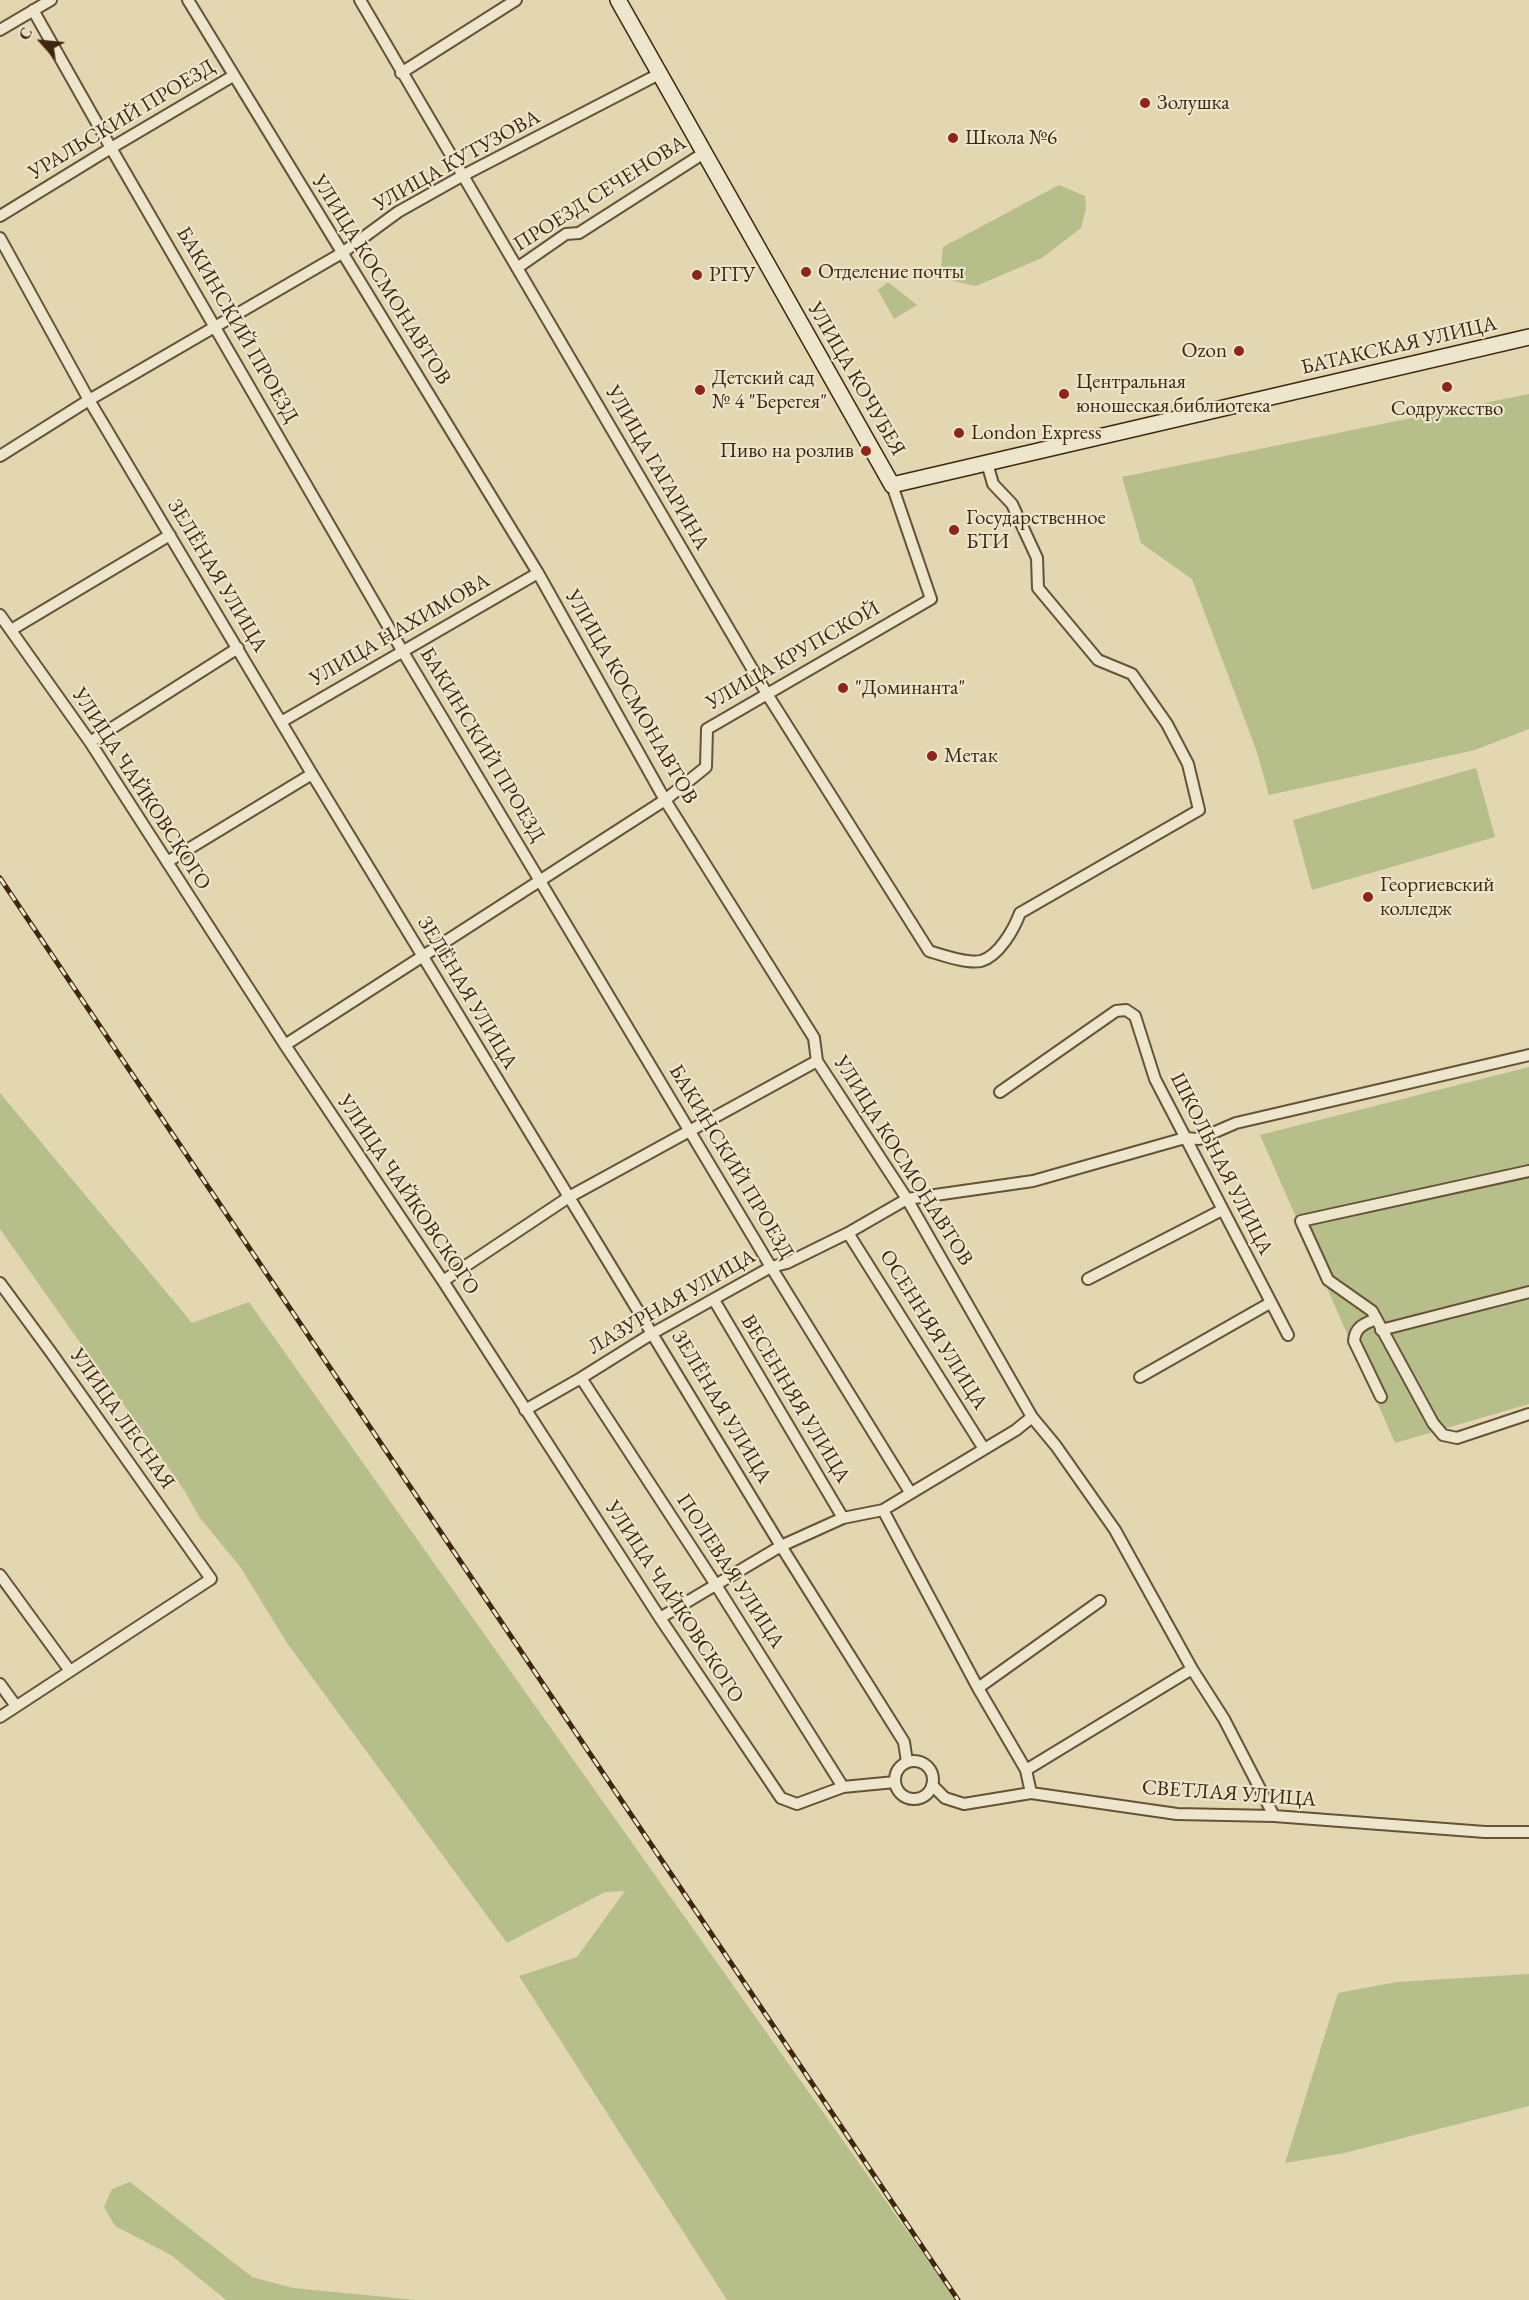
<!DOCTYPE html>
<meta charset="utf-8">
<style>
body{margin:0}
#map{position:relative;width:1529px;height:2300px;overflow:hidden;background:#e3d7b1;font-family:"EB Garamond",serif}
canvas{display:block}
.north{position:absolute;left:12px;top:12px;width:60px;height:60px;-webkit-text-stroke:4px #ede5cc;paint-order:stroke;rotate:297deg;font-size:16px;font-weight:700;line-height:24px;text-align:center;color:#3e260f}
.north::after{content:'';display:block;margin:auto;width:21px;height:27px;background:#3e260f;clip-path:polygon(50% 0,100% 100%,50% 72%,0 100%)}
</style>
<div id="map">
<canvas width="1529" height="2300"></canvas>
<div class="north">С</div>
</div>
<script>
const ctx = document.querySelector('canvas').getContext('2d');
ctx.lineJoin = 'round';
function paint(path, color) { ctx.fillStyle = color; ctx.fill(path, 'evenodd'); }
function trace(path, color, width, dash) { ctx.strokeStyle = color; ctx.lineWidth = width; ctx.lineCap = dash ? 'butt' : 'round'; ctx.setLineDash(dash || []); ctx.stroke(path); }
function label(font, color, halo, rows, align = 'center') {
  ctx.font = font + ' "EB Garamond",serif'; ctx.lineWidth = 4.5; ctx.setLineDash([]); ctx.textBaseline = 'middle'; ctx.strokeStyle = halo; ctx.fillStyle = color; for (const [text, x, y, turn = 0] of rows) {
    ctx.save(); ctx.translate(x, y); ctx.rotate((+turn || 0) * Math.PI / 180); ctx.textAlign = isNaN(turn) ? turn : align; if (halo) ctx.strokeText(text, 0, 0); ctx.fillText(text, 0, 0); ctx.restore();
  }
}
const green = new Path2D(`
 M 1059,185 L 1085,196 L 1086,208 L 1081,228 L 1042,258 L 976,286 L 953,281 L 941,268 L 943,247 Z
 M 888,282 L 917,305 L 894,319 L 878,290 Z
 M 1529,394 L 1529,729 L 1475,750 L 1269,795 L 1257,752 L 1192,579 L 1141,543 L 1122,477 Z
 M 1476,768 L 1495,837 L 1312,890 L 1293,820 Z
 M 1529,1067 L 1529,1404 L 1395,1443 L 1260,1135 Z
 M 0,1093 L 192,1323 L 249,1302 L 956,2300 L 727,2300 L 519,1976 L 577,1957 L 625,1891 L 605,1892 L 507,1943 L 287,1643 L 241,1568 L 200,1518 L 184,1490 L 0,1229 Z
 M 1529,1974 L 1529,2106 L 1344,2153 L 1285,2163 L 1338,1993 L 1397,1982 Z
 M 130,2182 L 252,2277 L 293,2288 L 417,2300 L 226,2300 L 171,2255 L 115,2226 L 104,2207 L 112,2189 Z`);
const street = new Path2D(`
 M 188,0 L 538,573 L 665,800 L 814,1038 L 817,1061 L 907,1199 L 1032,1417 L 1056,1446 L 1115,1530 L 1192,1669 L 1224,1719 L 1274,1816
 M 360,0 L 767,694 L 929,951 C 942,955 967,964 981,961 C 999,956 1014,929 1020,913 L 1199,810 L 1188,764 L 1167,724 L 1132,674 L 1098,660 L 1038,588 L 1037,558 L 1012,504 L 993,484 L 987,463
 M 33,10 L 111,148 L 403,652 L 771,1267 L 910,1492
 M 0,30 L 51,0
 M 401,73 L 516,0
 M 0,216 L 111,148 L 233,76
 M 0,238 L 89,400 L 312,774 L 781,1546 L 904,1742 L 907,1762
 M 517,268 L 566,234 L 579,233 L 704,153
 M 0,456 L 89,400 L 342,253 L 398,212 L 462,176 L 659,74
 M 0,615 L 90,742 L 285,1045 L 443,1281 L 660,1618 L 781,1798 L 797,1804 L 843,1787 L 895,1782
 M 11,630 L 170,535
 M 281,722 L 538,573
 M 90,742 L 238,648
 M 167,862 L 312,774
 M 285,1045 L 665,800 L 706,767 L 707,729 L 931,599 L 892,485
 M 1000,1092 L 1116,1011 L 1126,1010 L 1135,1016 L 1155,1079 L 1288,1335
 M 1529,1171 L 1301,1221 L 1328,1280 L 1372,1311 L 1433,1423 L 1443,1435 L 1457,1438 L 1529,1414
 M 848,1233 L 984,1449
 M 1088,1279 L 1222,1210
 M 443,1281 L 569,1197 L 817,1061
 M 0,1283 L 50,1351 L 211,1579 L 0,1717
 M 714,1300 L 843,1518
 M 1376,1319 C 1364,1324 1355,1327 1354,1341 L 1381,1397
 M 1381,1330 L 1529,1292
 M 1140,1377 L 1270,1303
 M 581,1378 L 716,1585 L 843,1787
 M 525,1410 L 581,1378 L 653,1333 L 771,1267 L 787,1263 L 848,1233 L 907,1199 L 1033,1181 L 1185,1138 L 1199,1139 L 1236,1123 L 1529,1055
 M 883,1510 L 978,1688 L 1026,1770 L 1031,1793 L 1177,1814 L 1274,1816 L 1485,1832 L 1529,1832
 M 0,1575 L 70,1671
 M 660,1618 L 781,1546 L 843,1518 L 883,1510 L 1016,1430 L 1032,1417
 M 0,1684 L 16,1706
 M 978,1688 L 1100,1601
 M895 1780a19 19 0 1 1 38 0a19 19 0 1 1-38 0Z
 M 1026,1770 L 1192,1669
 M 932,1785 L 945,1798 L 964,1804 L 1031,1793`);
const secondary = new Path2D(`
 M 618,0 L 892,485 L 1529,337`);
const rail = new Path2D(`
 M 0,878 L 958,2300`);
const markers = [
 [1145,103,6,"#8f2418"],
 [953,138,6,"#8f2418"],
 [806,272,6,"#8f2418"],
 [697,275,6,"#8f2418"],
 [1239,351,6,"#8f2418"],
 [1447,387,6,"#8f2418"],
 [700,390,6,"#8f2418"],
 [1064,394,6,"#8f2418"],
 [959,433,6,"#8f2418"],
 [866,451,6,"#8f2418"],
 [954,530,6,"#8f2418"],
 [843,688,6,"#8f2418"],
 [932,756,6,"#8f2418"],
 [1368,897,6,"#8f2418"]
];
const poiNames = [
 ["Золушка",1157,103],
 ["Школа №6",965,138],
 ["Отделение почты",818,272],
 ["РГГУ",709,275],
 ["Ozon",1227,351,"right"],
 ["Детский сад",712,378],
 ["№ 4 \"Берегея\"",712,402],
 ["Центральная",1076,382],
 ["юношеская библиотека",1076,406],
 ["Содружество",1447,409,"center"],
 ["London Express",971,433],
 ["Пиво на розлив",854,451,"right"],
 ["Государственное",966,518],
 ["БТИ",966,542],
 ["\"Доминанта\"",855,688],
 ["Метак",944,756],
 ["Георгиевский",1380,885],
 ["колледж",1380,909]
];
const streetNames = [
 ["УРАЛЬСКИЙ ПРОЕЗД",122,120,-31],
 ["УЛИЦА КУТУЗОВА",457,161,-29],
 ["ПРОЕЗД СЕЧЕНОВА",600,194,-32],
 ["УЛИЦА КОСМОНАВТОВ",381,280,58],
 ["БАКИНСКИЙ ПРОЕЗД",237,325,60],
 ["БАТАКСКАЯ УЛИЦА",1399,346,-13],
 ["УЛИЦА КОЧУБЕЯ",856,379,60],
 ["УЛИЦА ГАГАРИНА",657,468,60],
 ["ЗЕЛЁНАЯ УЛИЦА",217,576,59],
 ["УЛИЦА НАХИМОВА",400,630,-30],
 ["УЛИЦА КРУПСКОЙ",793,656,-30],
 ["УЛИЦА КОСМОНАВТОВ",631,697,60],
 ["БАКИНСКИЙ ПРОЕЗД",482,745,59],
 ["УЛИЦА ЧАЙКОВСКОГО",141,789,57],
 ["ЗЕЛЁНАЯ УЛИЦА",467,993,59],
 ["УЛИЦА КОСМОНАВТОВ",903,1161,58],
 ["БАКИНСКИЙ ПРОЕЗД",731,1162,59],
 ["ШКОЛЬНАЯ УЛИЦА",1221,1164,63],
 ["УЛИЦА ЧАЙКОВСКОГО",408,1195,56],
 ["ЛАЗУРНАЯ УЛИЦА",672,1302,-30],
 ["ОСЕННЯЯ УЛИЦА",933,1330,58],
 ["ВЕСЕННЯЯ УЛИЦА",795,1399,59],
 ["ЗЕЛЁНАЯ УЛИЦА",721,1407,59],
 ["УЛИЦА ЛЕСНАЯ",122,1419,55],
 ["ПОЛЕВАЯ УЛИЦА",730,1571,57],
 ["УЛИЦА ЧАЙКОВСКОГО",674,1602,57],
 ["СВЕТЛАЯ УЛИЦА",1229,1794,4]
];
paint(green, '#b6be8a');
trace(street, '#675238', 14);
trace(secondary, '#3e260f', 18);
trace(street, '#ede5cc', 10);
trace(secondary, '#ede5cc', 15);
trace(rail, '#3e260f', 5);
trace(rail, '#ede5cc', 3, [9]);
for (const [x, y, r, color] of markers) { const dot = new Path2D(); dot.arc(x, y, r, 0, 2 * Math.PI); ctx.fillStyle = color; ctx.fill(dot); trace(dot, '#ede5cc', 2); }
label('21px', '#3e260f', '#ede5cc', poiNames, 'left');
label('21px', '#3e260f', '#ede5cc', streetNames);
</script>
